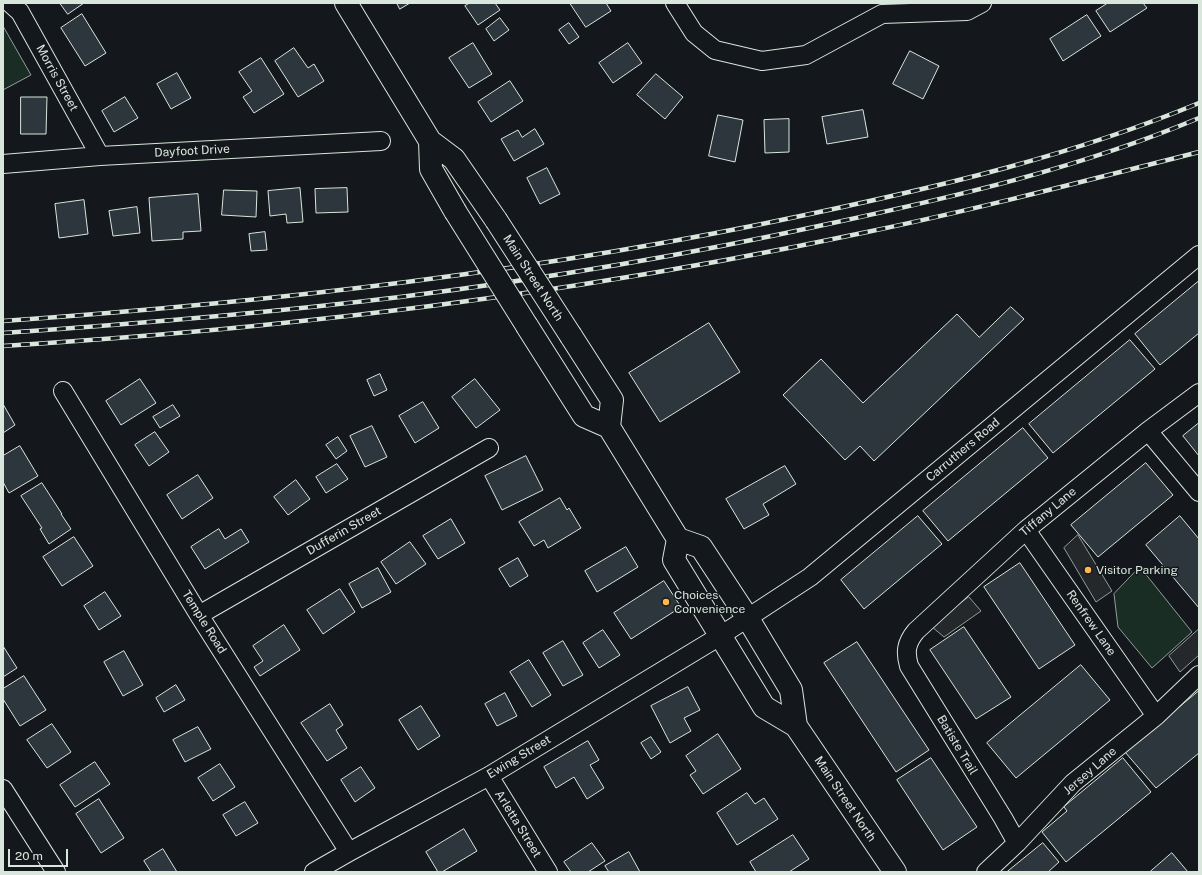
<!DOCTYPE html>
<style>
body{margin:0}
#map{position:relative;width:1202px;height:875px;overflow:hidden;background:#14181c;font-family:"Public Sans",sans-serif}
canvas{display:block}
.frame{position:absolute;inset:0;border:4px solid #d8e6dc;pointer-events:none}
.scale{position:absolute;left:8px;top:849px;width:60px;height:18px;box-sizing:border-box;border:2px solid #d8e6dc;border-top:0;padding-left:5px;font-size:12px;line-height:14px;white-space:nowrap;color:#d8e6dc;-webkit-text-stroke:3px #14181c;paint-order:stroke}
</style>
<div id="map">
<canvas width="1202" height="875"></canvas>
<div class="frame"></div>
<div class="scale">20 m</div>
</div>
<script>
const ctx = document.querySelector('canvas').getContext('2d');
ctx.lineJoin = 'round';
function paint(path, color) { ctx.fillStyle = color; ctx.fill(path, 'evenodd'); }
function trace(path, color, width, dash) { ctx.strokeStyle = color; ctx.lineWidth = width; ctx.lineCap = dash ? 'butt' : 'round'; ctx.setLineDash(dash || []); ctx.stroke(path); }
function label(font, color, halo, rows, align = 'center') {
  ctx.font = font + ' "Public Sans",sans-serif'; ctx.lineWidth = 3; ctx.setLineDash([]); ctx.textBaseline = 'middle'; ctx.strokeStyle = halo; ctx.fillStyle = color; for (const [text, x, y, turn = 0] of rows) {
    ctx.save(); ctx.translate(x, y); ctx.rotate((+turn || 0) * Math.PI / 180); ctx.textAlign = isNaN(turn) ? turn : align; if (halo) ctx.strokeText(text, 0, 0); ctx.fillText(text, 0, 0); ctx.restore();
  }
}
const green = new Path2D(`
 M 3,26 L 31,75 L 3,90 Z
 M 1140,567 L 1192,632 L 1152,668 L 1118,627 L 1114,594 Z`);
const parking = new Path2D(`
 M 1078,535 L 1112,591 L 1096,602 L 1064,548 Z
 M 969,597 L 981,611 L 944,637 L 931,626 Z
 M 1199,629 L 1199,655 L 1180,672 L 1169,656 Z`);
const building = new Path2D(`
 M 60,3 L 84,3 L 68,14 Z
 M 397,3 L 410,3 L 400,9 Z
 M 470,3 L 495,3 L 500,10 L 478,25 L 465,6 Z
 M 570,3 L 606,3 L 611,11 L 586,27 Z
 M 1108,3 L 1143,3 L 1147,8 L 1110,32 L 1096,11 Z
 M 82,14 L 106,53 L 85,66 L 61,28 Z
 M 1087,15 L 1101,36 L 1063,61 L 1050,39 Z
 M 500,18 L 509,30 L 494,41 L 486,29 Z
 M 569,23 L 579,37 L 569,44 L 559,30 Z
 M 473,43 L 492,74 L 469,88 L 449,58 Z
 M 628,43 L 642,63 L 613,83 L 599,63 Z
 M 294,48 L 308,68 L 314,64 L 324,81 L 298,97 L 275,61 Z
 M 910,51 L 939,66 L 923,99 L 893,84 Z
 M 261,58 L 284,94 L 254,113 L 243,97 L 252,91 L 239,72 Z
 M 177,73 L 191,98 L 171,109 L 157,84 Z
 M 656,74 L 683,97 L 665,119 L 637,95 Z
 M 510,81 L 523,101 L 491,122 L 478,102 Z
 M 21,97 L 47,97 L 46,134 L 21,134 Z
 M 125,97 L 138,118 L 114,132 L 102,111 Z
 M 863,110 L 868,137 L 827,144 L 822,117 Z
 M 718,115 L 743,120 L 735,162 L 709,156 Z
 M 789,119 L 789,152 L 765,153 L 764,120 Z
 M 535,129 L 544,144 L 514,161 L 501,139 L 518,130 L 522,137 Z
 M 547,168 L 560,194 L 540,204 L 527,178 Z
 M 300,188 L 303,222 L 287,223 L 286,214 L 270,216 L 268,191 Z
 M 347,188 L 348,212 L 316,213 L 315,189 Z
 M 224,190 L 257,191 L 256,217 L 222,215 Z
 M 198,194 L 201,231 L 183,232 L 183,239 L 152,241 L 149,198 Z
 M 84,200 L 88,234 L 59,238 L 55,204 Z
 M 137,207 L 140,233 L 113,236 L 109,211 Z
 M 265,232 L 267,250 L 251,251 L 249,234 Z
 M 1199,281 L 1199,333 L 1160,365 L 1135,334 Z
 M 1011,307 L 1024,319 L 874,461 L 860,446 L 845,460 L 783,395 L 821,359 L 863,403 L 957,314 L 979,337 Z
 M 709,323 L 740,372 L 660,422 L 629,373 Z
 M 1130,340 L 1155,369 L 1053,453 L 1029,424 Z
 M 380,374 L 387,390 L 374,396 L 367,380 Z
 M 140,379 L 156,403 L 121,425 L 106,401 Z
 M 475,379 L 500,410 L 476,428 L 452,397 Z
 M 423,402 L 439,428 L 415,443 L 399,416 Z
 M 3,404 L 15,425 L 3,433 Z
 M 173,405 L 180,416 L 160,428 L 153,417 Z
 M 1199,423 L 1199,456 L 1183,436 Z
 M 372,426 L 387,457 L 365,467 L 350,436 Z
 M 1023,428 L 1048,458 L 948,541 L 923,511 Z
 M 155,432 L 169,452 L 149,466 L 135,445 Z
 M 338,437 L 347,451 L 336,459 L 326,445 Z
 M 20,446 L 38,476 L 9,493 L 3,482 L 3,456 Z
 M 526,456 L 543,490 L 502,510 L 485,476 Z
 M 1146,463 L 1173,495 L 1098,557 L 1071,525 Z
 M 337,464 L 348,479 L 326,493 L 316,477 Z
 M 785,466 L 796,484 L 763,504 L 769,515 L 744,529 L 726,499 Z
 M 198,475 L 213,498 L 182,519 L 167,495 Z
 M 296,480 L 310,499 L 288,515 L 274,497 Z
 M 42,483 L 62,514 L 61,514 L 71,529 L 49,544 L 40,529 L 42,528 L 21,496 Z
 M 560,498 L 567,510 L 569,508 L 581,528 L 548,548 L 544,540 L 534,546 L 519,522 Z
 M 918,516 L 942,544 L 864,609 L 841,580 Z
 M 1180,516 L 1199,539 L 1199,608 L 1146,545 Z
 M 451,519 L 465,543 L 438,559 L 423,536 Z
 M 219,529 L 225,539 L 241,529 L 249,542 L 205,569 L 191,547 Z
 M 74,537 L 93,566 L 62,586 L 43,557 Z
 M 410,542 L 426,564 L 396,584 L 381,562 Z
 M 626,547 L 638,567 L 597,592 L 585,571 Z
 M 518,558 L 528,576 L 510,587 L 499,569 Z
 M 1020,563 L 1075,645 L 1039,669 L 984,587 Z
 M 378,568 L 391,592 L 362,608 L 349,584 Z
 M 664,581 L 681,607 L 631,639 L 614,613 Z
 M 340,589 L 355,612 L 323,634 L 307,610 Z
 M 105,592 L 121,616 L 99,630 L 84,606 Z
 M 284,625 L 300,650 L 260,676 L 254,667 L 263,661 L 253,646 Z
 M 964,627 L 1011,697 L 976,719 L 930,650 Z
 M 603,630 L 620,655 L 599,668 L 583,643 Z
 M 563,641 L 583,675 L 563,686 L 543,653 Z
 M 857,642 L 929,750 L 896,772 L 824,663 Z
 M 3,646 L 17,668 L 3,677 Z
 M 124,651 L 143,685 L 123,696 L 104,662 Z
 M 529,660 L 551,695 L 532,707 L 510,672 Z
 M 1081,665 L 1110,700 L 1016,778 L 987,743 Z
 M 24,676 L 46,710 L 20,726 L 3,699 L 3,689 Z
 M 176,685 L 185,700 L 164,712 L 156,698 Z
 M 688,687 L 700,710 L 684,718 L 691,731 L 670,743 L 651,706 Z
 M 1199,691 L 1199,753 L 1156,788 L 1125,752 Z
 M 505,693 L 517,716 L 497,726 L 485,704 Z
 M 330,704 L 343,725 L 336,730 L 347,748 L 327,761 L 301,723 Z
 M 421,706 L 440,736 L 418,750 L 399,720 Z
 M 52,724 L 71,752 L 47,768 L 27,740 Z
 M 198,727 L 211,749 L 185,762 L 173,740 Z
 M 718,734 L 741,769 L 703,794 L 690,775 L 696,771 L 686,756 Z
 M 651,737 L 661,752 L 651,759 L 641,743 Z
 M 588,741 L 599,760 L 590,765 L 604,788 L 587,799 L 574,777 L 556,788 L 544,767 Z
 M 931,758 L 977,827 L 943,850 L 897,780 Z
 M 1123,758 L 1151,792 L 1066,862 L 1042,832 L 1067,811 L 1064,807 Z
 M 95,762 L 110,784 L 75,807 L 60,785 Z
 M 220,764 L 235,787 L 213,801 L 198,778 Z
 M 361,767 L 375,788 L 355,802 L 341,780 Z
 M 747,793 L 755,804 L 764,798 L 778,819 L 737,845 L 717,813 Z
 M 99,799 L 124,838 L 101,853 L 76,814 Z
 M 245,802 L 258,823 L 236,836 L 223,815 Z
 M 464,829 L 477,851 L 442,872 L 438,872 L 426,852 Z
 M 793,835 L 809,859 L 789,872 L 756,872 L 750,862 Z
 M 592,843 L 605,861 L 588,872 L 571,872 L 564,862 Z
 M 1043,843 L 1059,862 L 1048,872 L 1007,872 Z
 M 163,849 L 177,872 L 151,872 L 144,861 Z
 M 629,852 L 640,872 L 609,872 L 605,866 Z
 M 1172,853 L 1188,872 L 1150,872 Z`);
const street = new Path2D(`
 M 10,3 L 20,12 L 100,156
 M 675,3 L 694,33 L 715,50 L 762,61 L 806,55 L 882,14 L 967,11 L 982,3
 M 3,164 L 100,156 L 381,141
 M 63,391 L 199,615 L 349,852
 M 1148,431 L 1199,492
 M 1026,530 L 1156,716
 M 199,615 L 489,448
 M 489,776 L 548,872
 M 3,789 L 56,872
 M 1017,843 L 1003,818 L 909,666 C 905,652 906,643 916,631 L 1026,530 L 1148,431 L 1199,393
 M 314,872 L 349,852 L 489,776 L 720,636 L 810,577 L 1199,255
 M 986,872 L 1017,843 L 1073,783 L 1156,716 L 1199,675`);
const primary = new Path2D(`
 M 346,3 L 430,141 L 454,159 L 496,220
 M 430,141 L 431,169 L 455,211
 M 527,326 L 584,416 L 609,427 L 678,539 L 701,547 L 747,617 L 791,690 L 796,726
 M 571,336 L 612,400 L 609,427
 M 678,539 L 674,560 L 764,707 L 796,726 L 895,872`);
const rail = new Path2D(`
 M 3,321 C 274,302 544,271 810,214 C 942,186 1074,155 1199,103
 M 3,333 C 135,324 268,313 400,297 C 543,279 687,255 828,224 C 954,197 1080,168 1199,118
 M 3,346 C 96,340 190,333 283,323 C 479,303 674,273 867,232 C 978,209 1089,180 1199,152`);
const primaryBridge = new Path2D(`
 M 455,211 L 527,326
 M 496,220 L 571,336`);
const markers = [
 [1088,570,4,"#ffb74d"],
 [666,602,4,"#ffb74d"]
];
const streetNames = [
 ["Morris Street",57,78,61],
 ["Dayfoot Drive",192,151,-3],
 ["Main Street North",533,278,57],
 ["Carruthers Road",963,450,-40],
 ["Tiffany Lane",1048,512,-40],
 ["Dufferin Street",344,531,-30],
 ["Temple Road",204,622,58],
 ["Renfrew Lane",1091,623,55],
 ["Batiste Trail",957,745,59],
 ["Ewing Street",519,757,-31],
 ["Jersey Lane",1090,771,-41],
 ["Main Street North",845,799,56],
 ["Arletta Street",518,824,58]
];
const poiNames = [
 ["Visitor Parking",1096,570],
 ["Choices",674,595],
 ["Convenience",674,609]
];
paint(green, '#1a2d24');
trace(green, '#939e99', 1);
paint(parking, '#24282b');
trace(parking, '#939e99', 1);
paint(building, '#2c363c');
trace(building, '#d8e6dc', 1);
trace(street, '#d8e6dc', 20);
trace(primary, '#d8e6dc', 24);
trace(street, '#14181c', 18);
trace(primary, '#14181c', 22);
trace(rail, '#d8e6dc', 4.5);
trace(rail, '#14181c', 3, [9]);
trace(primaryBridge, '#d8e6dc', 24, []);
trace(primaryBridge, '#14181c', 22);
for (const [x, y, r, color] of markers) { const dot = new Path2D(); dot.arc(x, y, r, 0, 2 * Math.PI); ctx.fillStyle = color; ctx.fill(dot); trace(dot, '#14181c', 1.5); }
label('12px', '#d8e6dc', '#14181c', streetNames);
label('12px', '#d8e6dc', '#14181c', poiNames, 'left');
</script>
